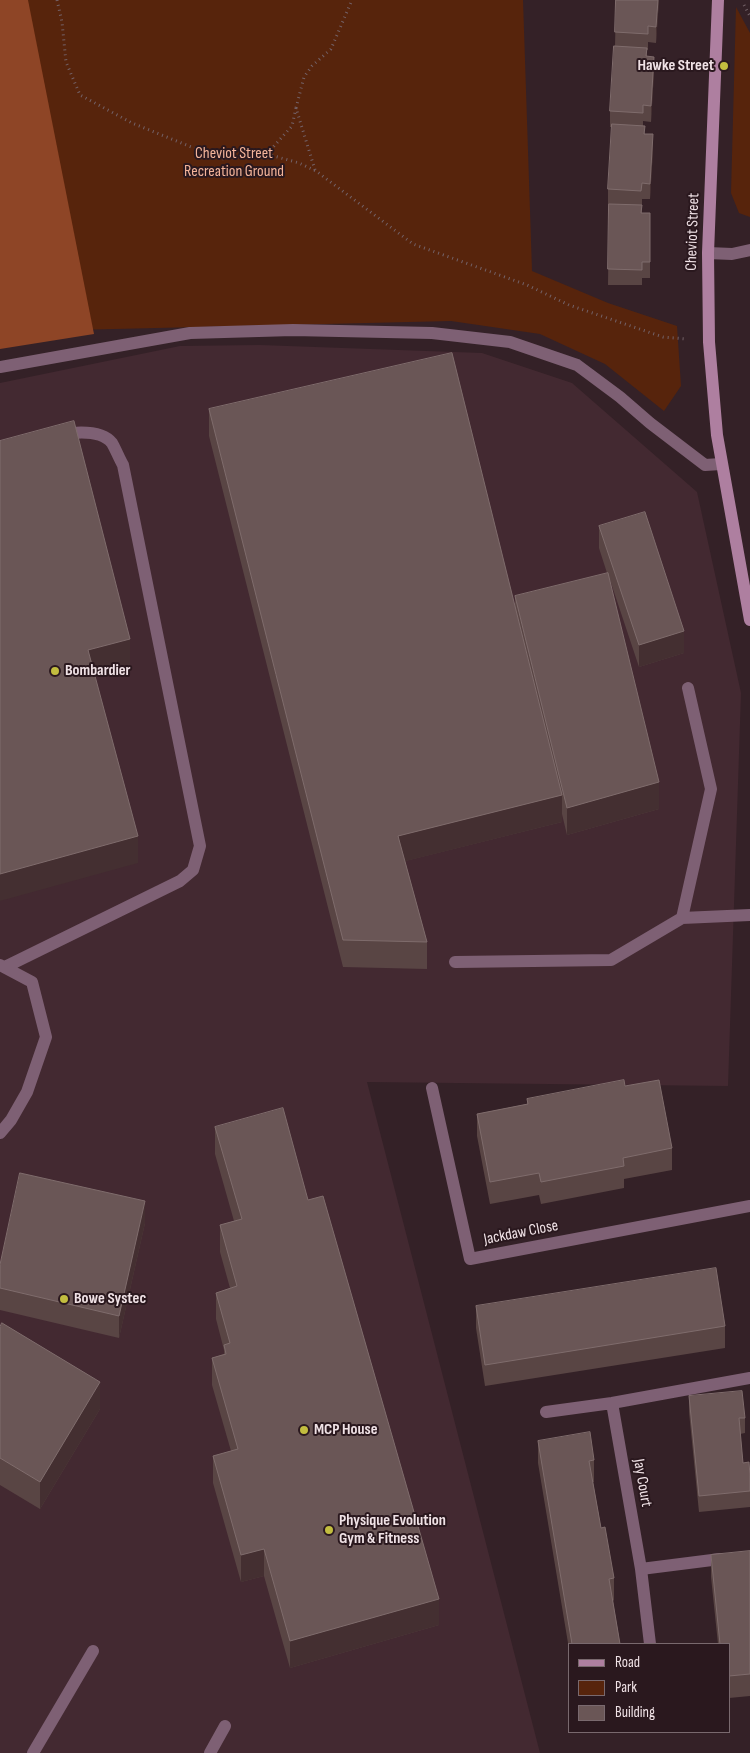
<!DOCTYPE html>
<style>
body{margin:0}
#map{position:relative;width:750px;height:1753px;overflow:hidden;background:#342127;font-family:"Sofia Sans Condensed",sans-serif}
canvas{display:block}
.legend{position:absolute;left:568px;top:1643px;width:162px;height:90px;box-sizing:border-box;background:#2a181e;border:1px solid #79696e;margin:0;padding:6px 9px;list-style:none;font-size:15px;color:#f0e2e6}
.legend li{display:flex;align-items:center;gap:10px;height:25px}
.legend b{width:25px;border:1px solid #79696e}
</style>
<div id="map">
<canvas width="750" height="1753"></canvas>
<ul class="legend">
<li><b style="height:6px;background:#ae7fa0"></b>Road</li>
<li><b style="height:14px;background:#57240c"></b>Park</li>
<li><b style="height:14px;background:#6a5656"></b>Building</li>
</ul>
</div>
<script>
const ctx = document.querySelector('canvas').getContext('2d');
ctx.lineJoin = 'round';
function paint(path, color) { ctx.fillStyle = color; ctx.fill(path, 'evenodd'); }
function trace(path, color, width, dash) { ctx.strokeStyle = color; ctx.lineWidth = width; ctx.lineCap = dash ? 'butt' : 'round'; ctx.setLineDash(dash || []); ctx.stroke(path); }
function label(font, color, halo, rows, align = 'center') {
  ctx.font = font + ' "Sofia Sans Condensed",sans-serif'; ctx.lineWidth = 4; ctx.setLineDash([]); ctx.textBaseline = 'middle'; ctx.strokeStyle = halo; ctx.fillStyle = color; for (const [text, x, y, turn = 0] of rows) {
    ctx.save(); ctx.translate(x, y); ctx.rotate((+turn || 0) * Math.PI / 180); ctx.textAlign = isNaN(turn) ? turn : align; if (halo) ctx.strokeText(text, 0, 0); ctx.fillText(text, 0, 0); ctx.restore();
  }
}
const built = new Path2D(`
 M 260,345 L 482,353 L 572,383 L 697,492 L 741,693 L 728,1086 L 367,1082 L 540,1753 L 0,1753 L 0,383 L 180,346 Z`);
const green = new Path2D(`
 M 13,0 L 523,0 L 532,271 L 608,303 L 677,326 L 681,386 L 664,411 L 605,364 L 540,334 L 451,321 L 72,330 Z
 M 736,7 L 750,33 L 750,217 L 739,213 L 731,193 Z`);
const forest = new Path2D(`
 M 0,0 L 28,0 L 94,334 L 0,349 Z`);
const path = new Path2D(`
 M 57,0 L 62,22 L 66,62 L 80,95 L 132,123 L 221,159 L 267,154 L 299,163 L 316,171 L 413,244 L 527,285 L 569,305 L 663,337 L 686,339
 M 744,5 L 750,16
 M 267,154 L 292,126 L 296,108
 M 315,170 L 296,108 L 304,77 L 312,66 L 331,49 L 352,0`);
const lane = new Path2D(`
 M 0,367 L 190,333 L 293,330 L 432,333 L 510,342 L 577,365 L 620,397 L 650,423 L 705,465 L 721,464
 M 688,688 L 711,789 L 682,918 L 750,915
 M 455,962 L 611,960 L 682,918
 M 5,967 L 180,881 L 193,870 L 200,846 L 123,465 C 119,458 116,450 112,443 C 102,430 76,432 62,434
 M 0,1133 L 11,1120 L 27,1092 L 46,1037 L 32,982 L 0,965
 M 33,1753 L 93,1651
 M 210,1753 L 225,1726`);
const street = new Path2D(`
 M 708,253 L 732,254 L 750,250
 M 432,1088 L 470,1259 L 750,1206
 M 612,1403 L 641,1569 L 720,1559
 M 546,1412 L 612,1403 L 750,1378
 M 641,1569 L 650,1644`);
const secondary = new Path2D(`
 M 718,0 L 708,253 L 709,342 L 717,435 L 750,620`);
const wall = new Path2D(`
 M 616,0 L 659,0 L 656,43 L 648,42 L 648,50 L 647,50 L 647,56 L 654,72 L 651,122 L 643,121 L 643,126 L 645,134 L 653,150 L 650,199 L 642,199 L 642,213 L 650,213 L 650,278 L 642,278 L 642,285 L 608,285 L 609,204 L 610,204 L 608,204 L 608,189 L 612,127 L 610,127 L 610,111 L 615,46 Z
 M 209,409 L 515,607 L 515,596 L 607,573 L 599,548 L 599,526 L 684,653 L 639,667 L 608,574 L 659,809 L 567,835 L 562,814 L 562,822 L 405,861 L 427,942 L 427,969 L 343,967 L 209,436 Z
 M 625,1086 L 672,1148 L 672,1170 L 624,1179 L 624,1188 L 541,1204 L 539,1195 L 490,1204 L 477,1136 L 477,1114 L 527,1104 L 527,1099 Z
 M 215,1127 L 308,1200 L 439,1625 L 290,1668 L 264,1576 L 241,1582 L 213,1483 L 213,1456 L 231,1451 L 212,1385 L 212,1358 L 224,1354 L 224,1350 L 216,1319 L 216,1293 L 230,1288 L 220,1252 L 220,1225 L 234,1221 L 215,1154 Z
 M 145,1223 L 119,1338 L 0,1310 L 0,1265 Z
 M 476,1306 L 725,1326 L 725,1348 L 485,1386 L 476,1328 Z
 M 0,1327 L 100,1409 L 40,1509 L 0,1485 Z
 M 689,1396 L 745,1418 L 745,1433 L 740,1434 L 743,1463 L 750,1476 L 750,1507 L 699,1512 L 689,1412 Z
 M 538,1441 L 594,1460 L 594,1482 L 593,1482 L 601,1528 L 614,1578 L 614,1600 L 613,1601 L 620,1644 L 569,1644 L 569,1649 L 538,1463 Z
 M 750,1551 L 750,1696 L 729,1698 L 729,1644 L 718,1644 L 711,1577 L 711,1555 Z`);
const shadedWall = new Path2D(`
 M 658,0 L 659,0 L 656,43 L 656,27 Z
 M 654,57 L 654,72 L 651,122 L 651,106 Z
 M 653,134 L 653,150 L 650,199 L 650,184 Z
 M 684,631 L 684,653 L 639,667 L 639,645 Z
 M 130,639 L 130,666 L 88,676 L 88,650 Z
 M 659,782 L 659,809 L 567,835 L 567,808 Z
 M 562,795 L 562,822 L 398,863 L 398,836 Z
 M 138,836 L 138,863 L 0,901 L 0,874 Z
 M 145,1201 L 145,1223 L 119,1338 L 119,1316 Z
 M 100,1382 L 100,1409 L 40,1509 L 40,1482 Z
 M 264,1549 L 264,1576 L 241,1582 L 241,1555 Z
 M 439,1599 L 439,1625 L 290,1668 L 290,1641 Z`);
const building = new Path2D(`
 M 616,0 L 658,0 L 656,27 L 648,26 L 648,34 L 615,32 Z
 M 614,46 L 647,48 L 646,56 L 654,57 L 651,106 L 643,105 L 643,113 L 610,111 Z
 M 612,124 L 645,126 L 644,134 L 653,134 L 650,184 L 642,183 L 641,191 L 608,189 Z
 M 609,204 L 642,205 L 641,213 L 650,213 L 650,262 L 642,262 L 642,270 L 608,269 Z
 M 452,353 L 562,795 L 398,836 L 427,942 L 343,940 L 209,409 Z
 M 74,421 L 130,639 L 88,650 L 138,836 L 0,874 L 0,441 Z
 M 645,512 L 684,631 L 639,645 L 599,526 Z
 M 608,573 L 659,782 L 567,808 L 515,596 Z
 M 624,1080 L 625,1086 L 659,1080 L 672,1148 L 623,1158 L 624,1166 L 541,1182 L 539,1173 L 490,1182 L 477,1114 L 528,1104 L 527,1099 Z
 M 283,1108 L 308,1200 L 323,1196 L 439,1599 L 290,1641 L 264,1549 L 241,1555 L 213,1456 L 238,1449 L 212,1358 L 226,1354 L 224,1345 L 230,1343 L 216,1293 L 237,1286 L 220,1225 L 242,1219 L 215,1127 Z
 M 20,1173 L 145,1201 L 119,1316 L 0,1288 L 0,1265 Z
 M 716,1268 L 725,1326 L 485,1365 L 476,1306 Z
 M 2,1323 L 100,1382 L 40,1482 L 0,1458 L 0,1327 Z
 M 742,1391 L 745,1418 L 739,1418 L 743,1463 L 749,1462 L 750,1476 L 750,1491 L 699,1496 L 689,1396 Z
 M 590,1432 L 594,1460 L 589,1461 L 601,1528 L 605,1527 L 614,1578 L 609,1579 L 620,1644 L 572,1644 L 538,1441 Z
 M 750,1551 L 750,1674 L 729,1676 L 729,1644 L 720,1644 L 711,1555 Z`);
const markers = [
 [724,66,5,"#c2bd3f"],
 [55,671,5,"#c2bd3f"],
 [64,1299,5,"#c2bd3f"],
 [304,1430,5,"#c2bd3f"],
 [329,1530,5,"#c2bd3f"]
];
const poiNames = [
 ["Hawke Street",714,66,"right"],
 ["Bombardier",65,671],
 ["Bowe Systec",74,1299],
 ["MCP House",314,1430],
 ["Physique Evolution",339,1521],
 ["Gym & Fitness",339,1539]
];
const parkNames = [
 ["Cheviot Street",234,154],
 ["Recreation Ground",234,172]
];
const streetNames = [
 ["Cheviot Street",693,232,-88],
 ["Jackdaw Close",521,1233,-11],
 ["Jay Court",642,1483,80]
];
paint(built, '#432931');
paint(green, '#57240c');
paint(forest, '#8e4526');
trace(path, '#746268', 3, [1, 4]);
trace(lane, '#7e6074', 12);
trace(street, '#7e6074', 12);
trace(secondary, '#ae7fa0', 12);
paint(wall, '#594544');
paint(shadedWall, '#442f31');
paint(building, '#6a5656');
trace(building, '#7f6c6c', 1);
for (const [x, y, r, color] of markers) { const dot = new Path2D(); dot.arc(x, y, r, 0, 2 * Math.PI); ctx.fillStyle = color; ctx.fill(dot); trace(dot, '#2a181e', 2); }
label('bold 16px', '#f0e2e6', '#2a181e', poiNames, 'left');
label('16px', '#f4b49a', '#2a181e', parkNames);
label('16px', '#f0e2e6', '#2a181e', streetNames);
</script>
